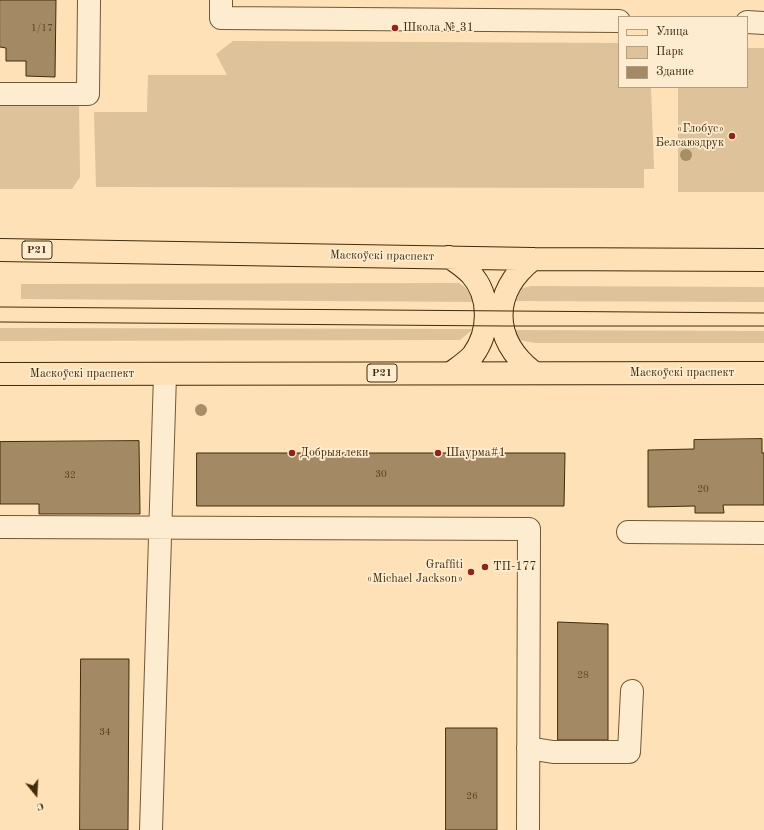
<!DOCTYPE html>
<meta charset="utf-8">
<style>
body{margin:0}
#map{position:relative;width:764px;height:830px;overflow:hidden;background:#fee1b6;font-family:"Old Standard TT",serif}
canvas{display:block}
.legend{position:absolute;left:618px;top:16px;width:130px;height:72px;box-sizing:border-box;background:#feecd0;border:1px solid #b29f81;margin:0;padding:5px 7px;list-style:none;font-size:12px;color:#412c0b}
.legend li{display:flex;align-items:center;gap:8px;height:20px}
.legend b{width:20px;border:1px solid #b29f81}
.north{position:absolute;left:16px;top:774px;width:40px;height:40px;-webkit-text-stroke:3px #feecd0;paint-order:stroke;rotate:162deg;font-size:11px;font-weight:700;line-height:16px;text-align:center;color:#412c0b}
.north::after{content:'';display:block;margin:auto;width:14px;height:18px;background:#412c0b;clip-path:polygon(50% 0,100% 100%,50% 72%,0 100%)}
</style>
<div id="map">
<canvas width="764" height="830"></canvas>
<ul class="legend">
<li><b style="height:5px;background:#fee1b6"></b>Улица</li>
<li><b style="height:11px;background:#dec299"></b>Парк</li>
<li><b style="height:11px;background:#a38a64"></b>Здание</li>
</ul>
<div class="north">С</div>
</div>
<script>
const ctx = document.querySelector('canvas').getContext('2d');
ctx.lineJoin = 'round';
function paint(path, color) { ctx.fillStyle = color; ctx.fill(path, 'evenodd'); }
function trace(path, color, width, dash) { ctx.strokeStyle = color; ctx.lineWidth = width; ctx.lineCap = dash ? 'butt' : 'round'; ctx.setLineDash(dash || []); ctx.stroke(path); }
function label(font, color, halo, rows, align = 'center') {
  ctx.font = font + ' "Old Standard TT",serif'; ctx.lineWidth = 3.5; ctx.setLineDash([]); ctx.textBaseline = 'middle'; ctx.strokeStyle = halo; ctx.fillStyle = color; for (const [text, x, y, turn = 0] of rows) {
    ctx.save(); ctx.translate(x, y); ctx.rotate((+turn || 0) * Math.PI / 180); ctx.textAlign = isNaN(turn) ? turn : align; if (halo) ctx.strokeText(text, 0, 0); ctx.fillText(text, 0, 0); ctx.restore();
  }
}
const green = new Path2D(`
 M 233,41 L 619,43 L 619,87 L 651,87 L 654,169 L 644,169 L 644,188 L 96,187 L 94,112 L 147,112 L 148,75 L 227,75 L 216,54 Z
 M 747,48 L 764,48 L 764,192 L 678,192 L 678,87 L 747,87 Z
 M 79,99 L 80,177 L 72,189 L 0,189 L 0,100 Z
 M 459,283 L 470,291 L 476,302 L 21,299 L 21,284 Z
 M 531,286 L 764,287 L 764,302 L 511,301 L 519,289 Z
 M 0,328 L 473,329 L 460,340 L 0,341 Z
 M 512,330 L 764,331 L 764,343 L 535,343 L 519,340 Z`);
const building = new Path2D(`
 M 0,0 L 56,0 L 55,77 L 26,76 L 26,61 L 6,61 L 6,48 L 0,47 Z
 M 762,439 L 762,453 L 764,453 L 764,505 L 723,505 L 724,513 L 695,513 L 695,506 L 648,507 L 648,450 L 694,449 L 694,440 Z
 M 139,441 L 140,514 L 39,514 L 39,504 L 0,504 L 0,442 Z
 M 197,453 L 565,453 L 564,506 L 197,506 Z
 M 558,622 L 608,624 L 608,740 L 558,740 Z
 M 81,659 L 129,659 L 128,830 L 80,830 Z
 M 446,728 L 497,728 L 497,830 L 446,830 Z`);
const minor = new Path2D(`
 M 221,0 L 221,18 L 619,21
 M 747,22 L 764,23
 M 0,94 L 88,94 L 89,0
 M 0,527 L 529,529 L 528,830
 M 628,532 L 764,533
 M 528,748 L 553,752 L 629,752 L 632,691
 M 151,830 L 165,375`);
const major = new Path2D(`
 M 0,250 L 533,259 L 764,260
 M 449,257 C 457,262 464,267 471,274 C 491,296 490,332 473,355 C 467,362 459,367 451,373
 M 533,372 C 491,339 491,292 533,259
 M 0,374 C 255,375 509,372 764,373`);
const tram = new Path2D(`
 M 0,307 L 764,313
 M 0,322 L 503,326 L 764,326`);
const trees = [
 [686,155],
 [201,410]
];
const markers = [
 [395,28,4,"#8f2418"],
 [732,136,4,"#8f2418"],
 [292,453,4,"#8f2418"],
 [438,453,4,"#8f2418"],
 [485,567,4,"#8f2418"],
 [471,572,4,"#8f2418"]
];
const numberNames = [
 ["1/17",42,28],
 ["30",381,474],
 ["32",70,475],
 ["20",703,489],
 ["28",583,675],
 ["34",105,732],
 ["26",472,796]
];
const shields = [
 [37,250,30],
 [382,373,30]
];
const shieldNames = [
 ["Р21",37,250],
 ["Р21",382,373]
];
const poiNames = [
 ["Школа № 31",403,28],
 ["«Глобус»",724,129,"right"],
 ["Белсаюздрук",724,143,"right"],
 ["Добрыя леки",300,453],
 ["Шаурма#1",446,453],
 ["Graffiti",463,565,"right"],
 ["«Michael Jackson»",463,579,"right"],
 ["ТП-177",493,567]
];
const streetNames = [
 ["Маскоўскі праспект",382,256,1],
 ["Маскоўскі праспект",682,373],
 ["Маскоўскі праспект",82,374]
];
paint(green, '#dec299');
paint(building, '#a38a64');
trace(building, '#412c0b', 1);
trace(minor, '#705936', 24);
trace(major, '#412c0b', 24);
trace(minor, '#feecd0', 22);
trace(major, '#fee1b6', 22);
trace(tram, '#412c0b', 1);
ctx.fillStyle = '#a78e67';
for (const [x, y] of trees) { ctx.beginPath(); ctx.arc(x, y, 6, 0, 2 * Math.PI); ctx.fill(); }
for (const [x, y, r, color] of markers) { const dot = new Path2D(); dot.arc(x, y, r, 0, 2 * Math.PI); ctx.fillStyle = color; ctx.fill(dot); trace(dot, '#feecd0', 1.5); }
label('10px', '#5a4421', null, numberNames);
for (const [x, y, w] of shields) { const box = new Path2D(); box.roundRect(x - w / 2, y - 9, w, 18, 3); ctx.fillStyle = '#feecd0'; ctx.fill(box); trace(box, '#412c0b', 1); }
label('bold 11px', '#412c0b', null, shieldNames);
label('12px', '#412c0b', '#feecd0', poiNames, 'left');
label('12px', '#412c0b', '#feecd0', streetNames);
</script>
